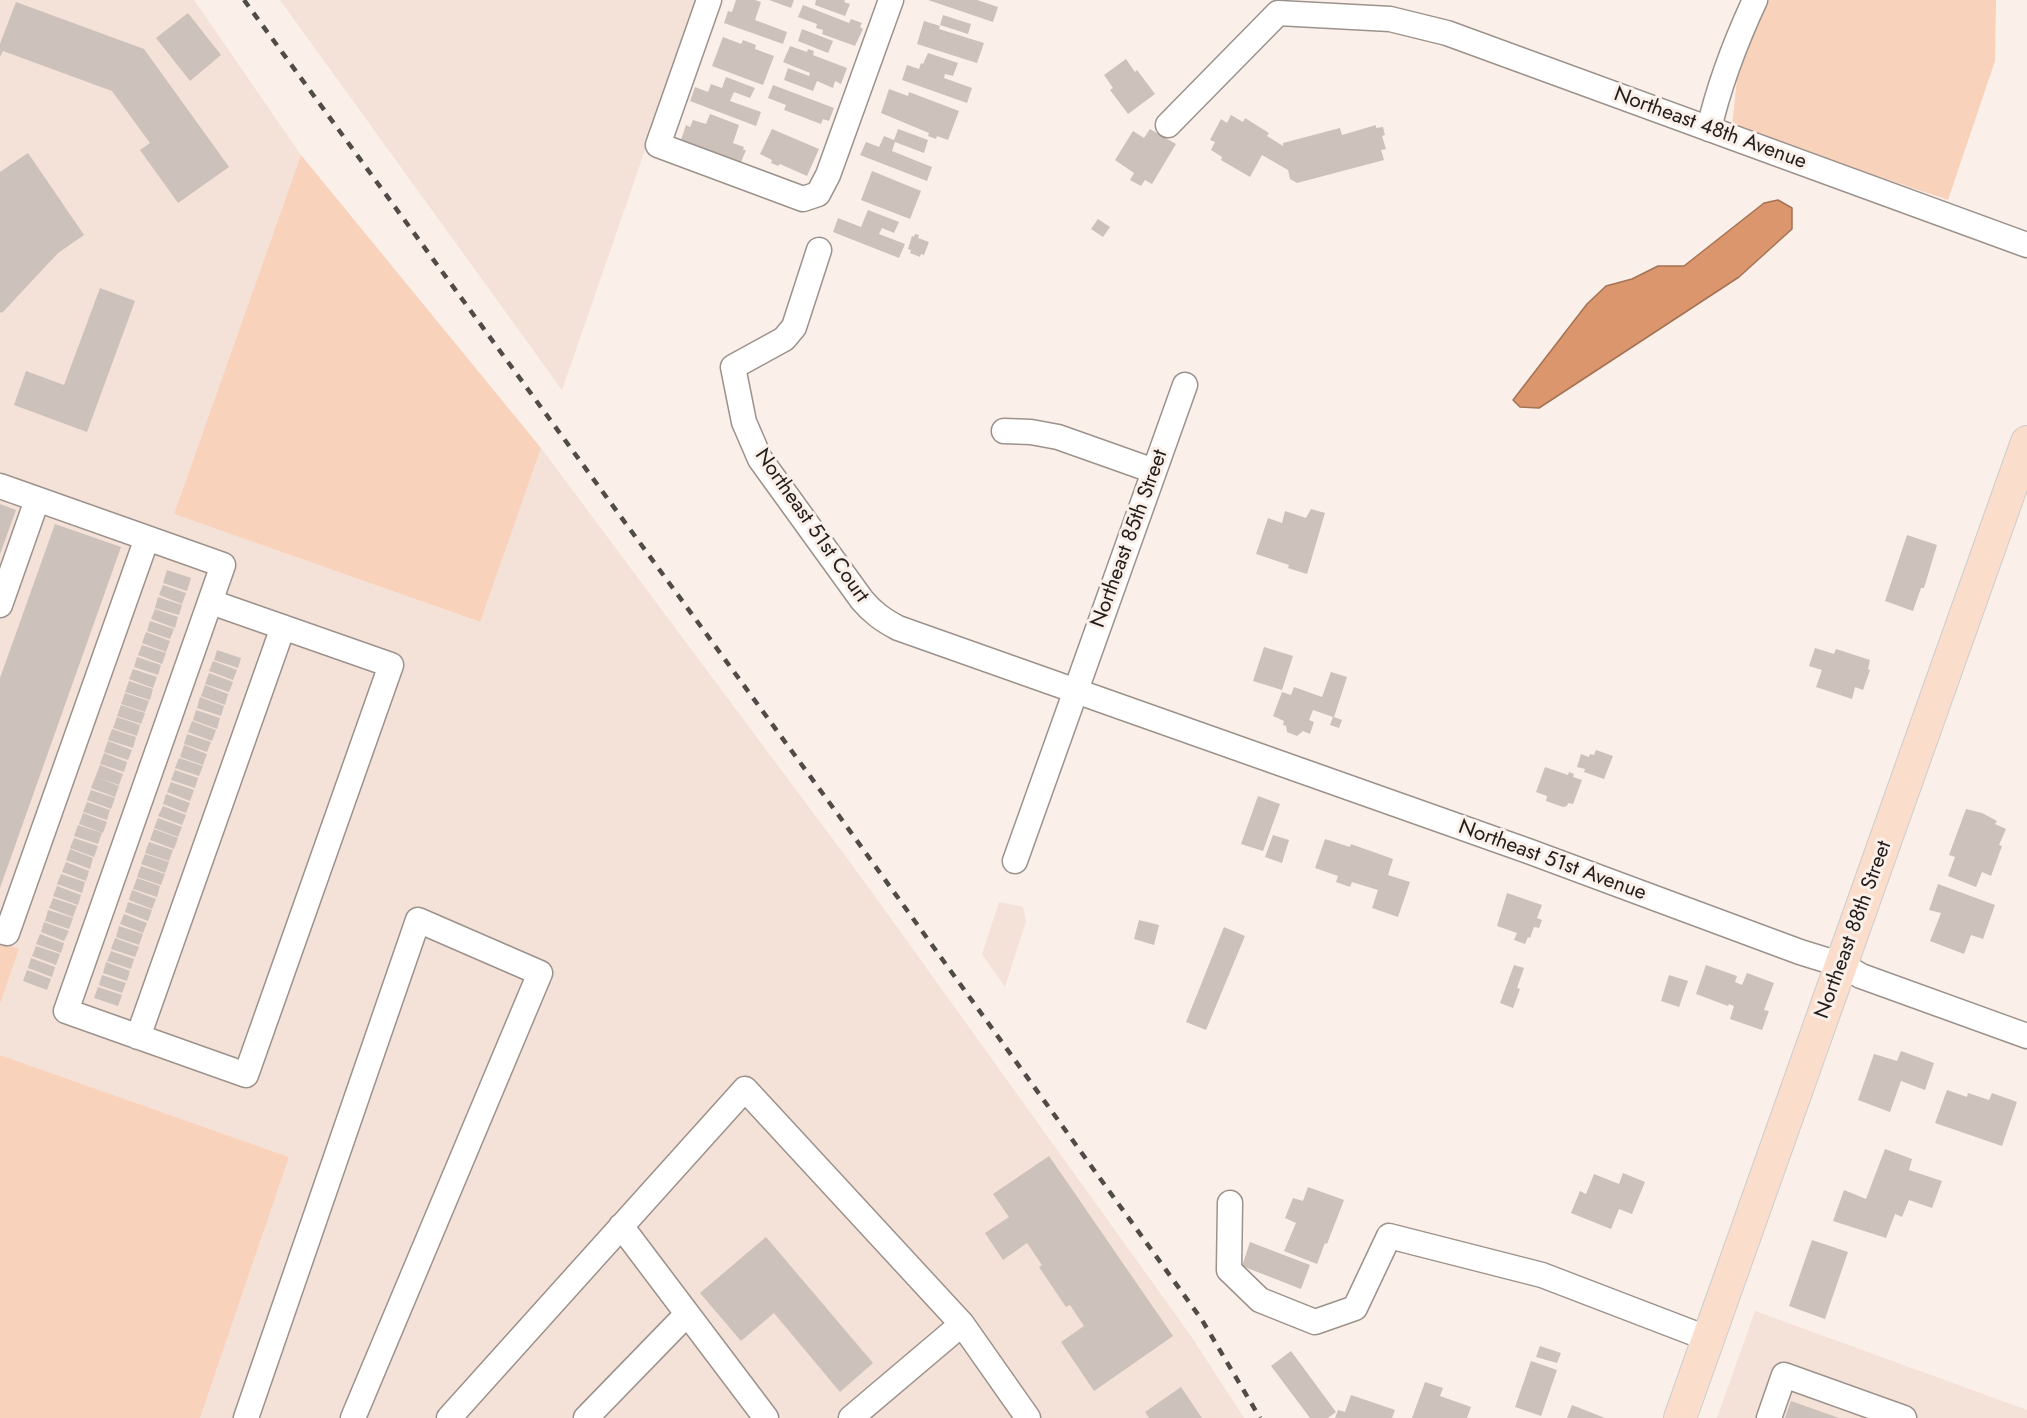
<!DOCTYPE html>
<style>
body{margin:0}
canvas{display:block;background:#fbefe9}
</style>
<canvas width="2027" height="1418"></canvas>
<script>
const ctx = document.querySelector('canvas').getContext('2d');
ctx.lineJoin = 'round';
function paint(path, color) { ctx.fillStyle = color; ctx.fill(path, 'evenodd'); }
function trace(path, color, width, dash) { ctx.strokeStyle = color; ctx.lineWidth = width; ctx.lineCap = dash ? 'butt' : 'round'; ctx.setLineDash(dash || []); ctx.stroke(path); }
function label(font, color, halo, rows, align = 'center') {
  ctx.font = font + ' Jost,sans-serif'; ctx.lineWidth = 6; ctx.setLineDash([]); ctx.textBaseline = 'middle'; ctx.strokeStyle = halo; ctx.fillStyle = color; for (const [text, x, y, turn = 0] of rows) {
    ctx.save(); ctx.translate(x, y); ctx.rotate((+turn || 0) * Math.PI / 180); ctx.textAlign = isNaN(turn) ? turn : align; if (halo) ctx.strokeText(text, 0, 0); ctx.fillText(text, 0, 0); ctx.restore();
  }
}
const built = new Path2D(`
 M 0,0 L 194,0 L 301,155 L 174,514 L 479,622 L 541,448 L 861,877 L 1191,1336 L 1244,1418 L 200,1418 L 289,1157 L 0,1055 L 0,1004 L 19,949 L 0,942 Z
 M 280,0 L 697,0 L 562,390 Z
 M 999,902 L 1023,907 L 1026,921 L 1005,987 L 982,954 Z
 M 1755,1311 L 2027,1410 L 2027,1418 L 1717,1418 Z`);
const green = new Path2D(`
 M 1760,0 L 1996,0 L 1995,61 L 1948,200 L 1732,127 L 1739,59 Z
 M 301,155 L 541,448 L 480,622 L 174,514 Z
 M 0,942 L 19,949 L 0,1004 Z
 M 0,1055 L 289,1157 L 200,1418 L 0,1418 Z`);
const water = new Path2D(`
 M 1778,200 L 1792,208 L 1792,229 L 1739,277 L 1539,408 L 1520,407 L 1513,400 L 1587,304 L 1606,286 L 1632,279 L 1658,266 L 1684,266 L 1764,203 Z`);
const building = new Path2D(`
 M 736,0 L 755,0 L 761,2 L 755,20 L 787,32 L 783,44 L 724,23 L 728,11 L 732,12 Z
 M 769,0 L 794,0 L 791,8 Z
 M 816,0 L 845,0 L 844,2 L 850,4 L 845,16 L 815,5 Z
 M 928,0 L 977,0 L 998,7 L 993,22 Z
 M 16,2 L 144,49 L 229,167 L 178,203 L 140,150 L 150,143 L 112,91 L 3,51 L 0,57 L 0,44 Z
 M 803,5 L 849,23 L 851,19 L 862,23 L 860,27 L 863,29 L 855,46 L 822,34 L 823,30 L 816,28 L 817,24 L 798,17 Z
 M 188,13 L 221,55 L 190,81 L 156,38 Z
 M 943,15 L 971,24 L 968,34 L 940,25 Z
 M 924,21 L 940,26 L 939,29 L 984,43 L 977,63 L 917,44 Z
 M 802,29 L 833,41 L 828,53 L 798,41 Z
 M 723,37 L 741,44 L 743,40 L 756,45 L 755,49 L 774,56 L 763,85 L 712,66 Z
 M 790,46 L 807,52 L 808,49 L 814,51 L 813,55 L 847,68 L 841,84 L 835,81 L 833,88 L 817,81 L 813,91 L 784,80 L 788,68 L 809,76 L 810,73 L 783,62 Z
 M 928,53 L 958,63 L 953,76 L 945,74 L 944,78 L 972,88 L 967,103 L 902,80 L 907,65 L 919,69 L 921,63 L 923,64 Z
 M 1126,59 L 1135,72 L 1137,70 L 1155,94 L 1128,114 L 1110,90 L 1113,88 L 1104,75 Z
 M 726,77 L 755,88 L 750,98 L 734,92 L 730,101 L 761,112 L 756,126 L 690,101 L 695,87 L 708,92 L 711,84 L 722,88 Z
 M 773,85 L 834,108 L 829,121 L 823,119 L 821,124 L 784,110 L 786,105 L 768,98 Z
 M 889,89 L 908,96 L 909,92 L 959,111 L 948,140 L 937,136 L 936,139 L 928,136 L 929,133 L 881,113 Z
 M 710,114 L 739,125 L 733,143 L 744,147 L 743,150 L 746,150 L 741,162 L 681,140 L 686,125 L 690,127 L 693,120 L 706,124 Z
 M 1231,115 L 1243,122 L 1245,118 L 1269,133 L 1267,136 L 1283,146 L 1283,143 L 1340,128 L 1342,135 L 1376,125 L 1376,128 L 1383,127 L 1385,135 L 1382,136 L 1386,149 L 1381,150 L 1384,160 L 1297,183 L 1290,179 L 1288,170 L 1262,155 L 1250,177 L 1221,160 L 1222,157 L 1211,150 L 1215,142 L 1210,140 L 1221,119 L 1227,123 Z
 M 772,129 L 819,149 L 807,176 L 780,164 L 778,166 L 771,163 L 772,160 L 760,154 Z
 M 898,129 L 928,140 L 924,153 L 895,142 L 892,151 L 932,167 L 927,181 L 860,155 L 866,142 L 879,147 L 884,136 L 894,140 Z
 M 1150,129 L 1176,144 L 1152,184 L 1145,180 L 1141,186 L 1130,180 L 1134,173 L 1115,160 L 1133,131 L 1144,138 Z
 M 28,153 L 84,235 L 58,253 L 2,313 L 0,312 L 0,172 Z
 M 872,171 L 921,191 L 910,219 L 861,200 Z
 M 868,210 L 899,222 L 894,233 L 882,228 L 879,234 L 905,244 L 899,258 L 833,232 L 838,218 L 861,227 Z
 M 1098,219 L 1110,227 L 1103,237 L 1091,229 Z
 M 915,234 L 919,235 L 918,238 L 929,242 L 924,255 L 921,254 L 920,257 L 910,253 L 911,250 L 908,249 L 912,236 L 914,237 Z
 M 100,288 L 135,301 L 87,432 L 14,405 L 26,371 L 64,385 Z
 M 0,504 L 16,510 L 0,554 Z
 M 1311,509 L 1325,513 L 1307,574 L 1288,568 L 1289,565 L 1256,554 L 1268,518 L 1282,523 L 1285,511 L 1306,518 Z
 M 55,524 L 121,547 L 0,888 L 0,678 Z
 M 1907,535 L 1937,545 L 1924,588 L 1921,588 L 1913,611 L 1885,601 Z
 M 167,570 L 191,578 L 187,591 L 163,583 Z
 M 163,585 L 186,593 L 182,604 L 159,595 Z
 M 158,597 L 182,605 L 179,615 L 155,608 Z
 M 155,609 L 178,617 L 175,628 L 151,619 Z
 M 150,621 L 174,629 L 170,639 L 147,631 Z
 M 146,632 L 170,641 L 166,652 L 142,643 Z
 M 142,645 L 166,653 L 162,664 L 138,655 Z
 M 1264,647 L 1293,656 L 1282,690 L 1253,681 Z
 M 1815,648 L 1834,654 L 1836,649 L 1870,660 L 1868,669 L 1870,670 L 1863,690 L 1855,687 L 1852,699 L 1816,687 L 1822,670 L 1809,666 Z
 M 217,650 L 241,658 L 238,668 L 214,660 Z
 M 137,657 L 161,665 L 158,675 L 134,667 Z
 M 213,661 L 237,670 L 233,680 L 209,671 Z
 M 133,669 L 157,677 L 153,688 L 129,679 Z
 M 1331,672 L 1347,677 L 1334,717 L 1342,720 L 1339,728 L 1330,725 L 1333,717 L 1313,710 L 1309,720 L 1314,722 L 1310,734 L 1303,731 L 1297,736 L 1287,732 L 1286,726 L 1283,725 L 1284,721 L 1273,716 L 1282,692 L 1291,695 L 1294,687 L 1322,697 Z
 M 209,673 L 233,682 L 229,692 L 205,684 Z
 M 129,681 L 153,689 L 150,700 L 125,692 Z
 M 205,685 L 228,694 L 225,705 L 201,696 Z
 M 125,693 L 149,701 L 145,712 L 121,704 Z
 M 200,697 L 224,706 L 221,716 L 197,708 Z
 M 121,705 L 145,713 L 141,724 L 117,716 Z
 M 196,710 L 220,718 L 217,729 L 193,720 Z
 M 117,717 L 140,725 L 137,736 L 113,728 Z
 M 192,721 L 216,730 L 212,741 L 188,732 Z
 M 112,729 L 136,737 L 133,748 L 108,740 Z
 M 187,734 L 211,742 L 207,752 L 184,744 Z
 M 108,741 L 132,750 L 128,760 L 104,752 Z
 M 184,745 L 207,754 L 203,765 L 180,757 Z
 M 1596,750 L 1613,756 L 1604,779 L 1584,772 L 1585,769 L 1577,767 L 1581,754 L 1589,757 L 1590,754 L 1594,755 Z
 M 104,753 L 127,762 L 124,772 L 100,764 Z
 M 179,758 L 203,766 L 199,776 L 175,768 Z
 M 100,765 L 123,774 L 119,785 L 97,777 L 119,786 L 115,797 L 91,788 Z
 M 1545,767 L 1568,775 L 1569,772 L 1574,774 L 1573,777 L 1582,780 L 1573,804 L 1568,803 L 1567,806 L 1563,807 L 1546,801 L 1547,796 L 1536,792 Z
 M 175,770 L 198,778 L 195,788 L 171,780 Z
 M 171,782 L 194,790 L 190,801 L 167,792 Z
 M 91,790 L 115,798 L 111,809 L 87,800 Z
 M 166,794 L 190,803 L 186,813 L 163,804 Z
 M 1258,796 L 1280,804 L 1263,851 L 1241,844 Z
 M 87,802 L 110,810 L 107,820 L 83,812 Z
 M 163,806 L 186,815 L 182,825 L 158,816 Z
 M 1966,809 L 1982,813 L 1997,821 L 1995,824 L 2006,829 L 1999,845 L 2002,846 L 1991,876 L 1982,872 L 1976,887 L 1948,876 L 1955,857 L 1949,855 Z
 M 83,813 L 107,822 L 103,833 L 79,824 Z
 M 158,818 L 182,827 L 178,837 L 154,828 Z
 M 78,825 L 102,833 L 98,844 L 74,836 Z
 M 154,829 L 178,838 L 174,849 L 150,840 Z
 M 1273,835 L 1289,840 L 1282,863 L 1265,857 Z
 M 74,838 L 98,846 L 94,857 L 70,848 Z
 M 1325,839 L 1350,847 L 1351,844 L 1393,859 L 1388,875 L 1410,882 L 1398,917 L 1372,908 L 1378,890 L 1352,882 L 1350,887 L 1336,882 L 1338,876 L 1315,868 Z
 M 149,842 L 173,850 L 169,861 L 145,853 Z
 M 70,849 L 93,858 L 90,869 L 66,860 Z
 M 145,854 L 169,862 L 165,873 L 141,864 Z
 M 66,862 L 89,871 L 86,881 L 62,872 Z
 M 141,866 L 165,874 L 161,885 L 137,877 Z
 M 61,874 L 85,882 L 82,893 L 57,884 Z
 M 137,878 L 160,886 L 157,897 L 133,889 Z
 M 1938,884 L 1995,905 L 1983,939 L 1971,935 L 1964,954 L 1930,941 L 1941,913 L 1929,910 Z
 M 57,886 L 81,895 L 78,905 L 53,896 Z
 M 132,890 L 156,899 L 152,909 L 129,900 Z
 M 1507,893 L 1542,905 L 1537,918 L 1542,920 L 1539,928 L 1534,927 L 1530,938 L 1528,937 L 1525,944 L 1514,940 L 1517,933 L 1497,926 Z
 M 53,898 L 77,906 L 73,917 L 49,908 Z
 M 128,902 L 152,910 L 148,921 L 125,912 Z
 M 48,910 L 73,918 L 69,929 L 45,921 Z
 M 124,914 L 147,923 L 143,933 L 120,924 Z
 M 1139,920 L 1159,925 L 1154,945 L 1134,939 Z
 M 44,922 L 69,931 L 64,941 L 41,932 Z
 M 119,926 L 143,934 L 139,945 L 116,937 Z
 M 1224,927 L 1245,936 L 1206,1030 L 1186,1022 Z
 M 40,934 L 64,943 L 61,953 L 36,944 Z
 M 115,938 L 139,947 L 135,957 L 111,949 Z
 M 36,946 L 60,954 L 56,965 L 32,956 Z
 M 111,951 L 134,959 L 131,969 L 107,961 Z
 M 31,958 L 55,967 L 52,977 L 28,968 Z
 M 106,962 L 130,971 L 127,981 L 103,973 Z
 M 1514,965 L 1524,968 L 1517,988 L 1520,989 L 1513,1008 L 1500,1003 Z
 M 1706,965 L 1737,976 L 1735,982 L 1742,985 L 1747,973 L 1774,983 L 1764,1010 L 1769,1011 L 1762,1030 L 1730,1019 L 1734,1006 L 1729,1004 L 1728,1006 L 1696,994 Z
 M 27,970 L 51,979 L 47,990 L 23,981 Z
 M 102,975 L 126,983 L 122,993 L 99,985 Z
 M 1669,975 L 1688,981 L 1679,1007 L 1661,1001 Z
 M 98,987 L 122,995 L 118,1006 L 94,998 Z
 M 1901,1051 L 1934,1063 L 1925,1090 L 1901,1081 L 1890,1112 L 1858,1100 L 1874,1054 L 1897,1061 Z
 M 1947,1090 L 1967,1097 L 1968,1093 L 1989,1100 L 1992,1093 L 2017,1102 L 2002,1146 L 1935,1123 Z
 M 1885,1149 L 1912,1159 L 1909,1170 L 1942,1181 L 1932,1208 L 1909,1200 L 1902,1217 L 1895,1214 L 1886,1238 L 1833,1221 L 1844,1190 L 1866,1199 Z
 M 1049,1156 L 1173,1336 L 1094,1391 L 1061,1342 L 1084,1326 L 1070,1305 L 1066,1307 L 1039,1267 L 1042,1265 L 1027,1243 L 1003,1260 L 985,1233 L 1009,1217 L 993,1194 Z
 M 1623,1173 L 1645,1182 L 1632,1214 L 1619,1209 L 1611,1229 L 1571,1213 L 1580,1191 L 1586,1194 L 1594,1174 L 1619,1184 Z
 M 1308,1187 L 1344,1200 L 1327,1244 L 1325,1243 L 1317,1264 L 1284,1251 L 1296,1223 L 1285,1218 L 1293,1198 L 1303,1201 Z
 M 766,1237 L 873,1363 L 840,1392 L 774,1313 L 741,1341 L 700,1293 Z
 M 1812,1240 L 1848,1252 L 1825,1319 L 1789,1306 Z
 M 1250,1242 L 1310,1265 L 1301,1289 L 1242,1266 Z
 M 1540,1346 L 1561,1353 L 1557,1363 L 1536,1357 Z
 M 1291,1351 L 1336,1412 L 1328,1418 L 1310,1418 L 1271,1366 Z
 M 1531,1361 L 1557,1370 L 1541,1416 L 1515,1407 Z
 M 1425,1382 L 1443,1388 L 1440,1396 L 1471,1407 L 1467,1418 L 1412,1418 Z
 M 1181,1387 L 1202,1418 L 1149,1418 L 1145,1412 Z
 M 1351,1395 L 1395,1410 L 1392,1418 L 1335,1418 L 1338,1410 L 1345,1412 Z
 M 1791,1401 L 1839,1418 L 1785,1418 Z
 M 1572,1405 L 1605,1418 L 1567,1418 Z`);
const minor = new Path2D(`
 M 709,0 L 658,145 L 803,199 L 818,194 L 828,175 L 891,0
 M 1168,125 L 1278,13 L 1390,19 L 1447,33 L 2027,245
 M 1709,129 C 1719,85 1736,41 1755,0
 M 819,250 L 794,327 L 784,339 L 733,367 L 744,422 L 760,459 L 862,600 C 873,613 883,620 898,628 L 1528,851 L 1800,952 L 1842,965 L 1861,976 L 2027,1036
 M 1004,431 L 1031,432 L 1058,437 L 1154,471
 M 0,486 L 147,538 L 7,933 L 0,931
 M 147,538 L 223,565 L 66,1011 L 246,1075 L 391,665 L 211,602
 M 0,605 L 37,500
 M 1015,861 L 1185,385
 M 138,1037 L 283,627
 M 1230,1203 L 1229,1270 L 1260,1300 L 1315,1322 L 1355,1308 L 1389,1236 L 1542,1275 L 1709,1339
 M 621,1226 L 766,1418
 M 246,1418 L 418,920 L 540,973 L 353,1418
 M 449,1418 L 745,1089 L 962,1324 L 1028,1418
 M 586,1418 L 687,1314
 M 851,1418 L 962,1324
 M 1769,1418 L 1784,1375 L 1904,1418`);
const major = new Path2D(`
 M 1680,1418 L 2027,442`);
const rail = new Path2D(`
 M 244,0 L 842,820 L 1202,1320 L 1260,1418`);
const streetNames = [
 ["Northeast 48th Avenue",1710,129,20],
 ["Northeast 51st Court",811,526,55],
 ["Northeast 85th Street",1130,539,-70],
 ["Northeast 51st Avenue",1552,861,20],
 ["Northeast 88th Street",1854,930,-70]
];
paint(built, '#f4e1d7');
paint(green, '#f9d2bc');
paint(water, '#dc966d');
trace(water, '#a47254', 1.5);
paint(building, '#ccc1bb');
trace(minor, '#9c928c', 27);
trace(major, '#cecdcd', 34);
trace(minor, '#fff', 24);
trace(major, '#fbddcb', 32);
trace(rail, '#514b48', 4.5, [8, 8]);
label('21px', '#211d1a', '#fbefe9', streetNames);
</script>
